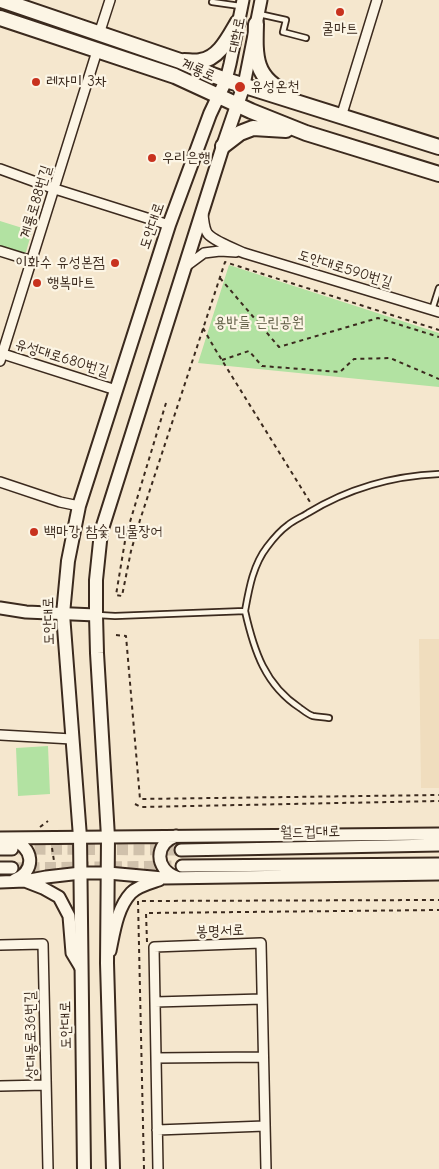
<!DOCTYPE html>
<meta charset="utf-8">
<style>
body{margin:0}
canvas{display:block;background:#f5e7ce}
</style>
<canvas width="439" height="1169"></canvas>
<script>
const ctx = document.querySelector('canvas').getContext('2d');
ctx.lineJoin = 'round';
function paint(path, color) { ctx.fillStyle = color; ctx.fill(path, 'evenodd'); }
function trace(path, color, width, dash) { ctx.strokeStyle = color; ctx.lineWidth = width; ctx.lineCap = dash ? 'butt' : 'round'; ctx.setLineDash(dash || []); ctx.stroke(path); }
function label(font, color, halo, rows, align = 'center') {
  ctx.font = font + ' "Comic Neue","Poor Story",sans-serif'; ctx.lineWidth = 4.5; ctx.setLineDash([]); ctx.textBaseline = 'middle'; ctx.strokeStyle = halo; ctx.fillStyle = color; for (const [text, x, y, turn = 0] of rows) {
    ctx.save(); ctx.translate(x, y); ctx.rotate((+turn || 0) * Math.PI / 180); ctx.textAlign = isNaN(turn) ? turn : align; if (halo) ctx.strokeText(text, 0, 0); ctx.fillText(text, 0, 0); ctx.restore();
  }
}
const built = new Path2D(`
 M 419,639 L 439,639 L 439,788 L 421,788 Z`);
const green = new Path2D(`
 M 0,221 L 32,231 L 26,252 L 20,256 L 0,250 Z
 M 229,265 L 439,333 L 439,387 L 198,363 Z
 M 48,746 L 50,794 L 18,796 L 16,748 Z`);
const tertiaryTunnel = new Path2D(`
 M 18,849 L 181,850
 M 12,868 L 182,866`);
const path = new Path2D(`
 M 220,278 L 279,347 L 378,318 L 439,337
 M 203,328 L 215,349 L 310,502
 M 222,360 L 249,351 L 262,366 L 340,372 L 354,359 L 390,358 L 439,379
 M 166,403 L 126,535 L 116,595 L 122,596 L 131,551 L 140,520 L 225,262 L 439,330
 M 116,635 L 126,636 L 140,799 L 439,795
 M 135,804 L 141,807 L 439,801
 M 40,827 L 48,821
 M 52,848 L 54,861
 M 147,942 L 146,913 L 439,910
 M 144,1169 L 138,901 L 439,900`);
const service = new Path2D(`
 M 212,2 L 240,6
 M 259,14 L 286,20 L 283,32 L 306,38
 M 432,310 L 439,288
 M 245,611 C 254,651 265,685 300,708 C 304,711 309,715 313,716 C 318,717 324,717 329,718
 M 98,615 L 115,616 L 245,611 C 249,589 253,565 267,547 C 273,539 281,530 288,525 C 294,520 302,517 308,513 C 349,488 391,476 439,474`);
const minor = new Path2D(`
 M 99,34 L 110,0
 M 341,117 L 377,0
 M 0,169 L 55,189 L 169,225
 M 203,215 C 204,221 204,229 208,234 C 214,241 235,249 244,253 L 439,312
 M 0,251 L 32,261
 M 185,267 L 204,253 L 220,251 L 236,252
 M 0,353 L 116,390
 M 0,361 L 97,51
 M 0,482 L 60,502 L 79,506
 M 0,735 L 72,739
 M 0,945 L 43,944 L 48,1169
 M 155,1002 L 262,999
 M 156,1058 L 263,1057
 M 0,1086 L 46,1085
 M 157,1130 L 265,1126
 M 158,1169 L 154,947 L 261,943 L 266,1169`);
const tertiary = new Path2D(`
 M 226,80 L 230,64 L 243,0
 M 244,85 L 261,0
 M 0,608 L 26,612 L 96,615
 M 0,838 L 439,834
 M 10,839 C 34,846 37,871 14,880
 M 0,849 L 12,849
 M 181,850 L 439,845
 M 182,866 L 439,864
 M 0,868 L 12,868
 M 176,877 C 155,869 154,844 176,836
 M 25,881 L 43,888 L 59,897 L 69,916 L 72,953 L 81,968
 M 0,882 L 25,881 L 46,877 L 81,873 L 108,873 L 163,878 L 439,874
 M 110,951 C 114,932 117,908 131,893 C 138,886 150,883 159,880`);
const secondary = new Path2D(`
 M 84,1169 L 80,837 L 63,614 L 68,561 L 79,506 L 169,225 L 210,114 L 226,80
 M 113,1169 L 107,963 L 108,837 L 97,653 L 96,615 L 96,580 L 101,532 L 223,146 L 244,85`);
const primary = new Path2D(`
 M 1,0 L 180,61 L 207,73 L 226,80 L 439,147
 M 0,18 L 175,76 L 251,111 L 306,133 L 439,174
 M 256,24 C 255,56 254,79 288,93
 M 184,61 C 189,61 195,62 200,61 C 219,59 229,37 238,22
 M 223,146 L 240,133 L 253,128 L 286,130`);
const markers = [
 [340,12,5,"#c8321e"],
 [36,82,5,"#c8321e"],
 [240,87,6,"#c8321e"],
 [152,158,5,"#c8321e"],
 [115,263,5,"#c8321e"],
 [37,283,5,"#c8321e"],
 [34,532,5,"#c8321e"]
];
const poiNames = [
 ["쿨마트",340,29,"center"],
 ["레자미 3차",46,82],
 ["유성온천",251,87],
 ["우리은행",162,158],
 ["이화수 유성본점",105,263,"right"],
 ["행복마트",47,283],
 ["백마강 참숯 민물장어",44,532]
];
const streetNames = [
 ["대학로",237,35,-79],
 ["계룡로",198,70,24],
 ["계룡로88번길",36,202,-73],
 ["도안대로",152,226,-71],
 ["도안대로590번길",345,269,17],
 ["유성대로680번길",62,358,17],
 ["도안대로",49,621,-91],
 ["월드컵대로",310,832,-1],
 ["봉명서로",220,931,-2],
 ["도안대로",66,1025,-91],
 ["상대동로36번길",31,1035,-91]
];
const parkNames = [
 ["용반들 근린공원",259,323]
];
paint(built, '#f0ddbe');
paint(green, '#b2e2a2');
trace(tertiaryTunnel, '#d0c1ab', 11, [11, 5.5]);
trace(service, '#3b2a1e', 8);
trace(minor, '#3b2a1e', 12);
trace(tertiary, '#3b2a1e', 15);
trace(secondary, '#3b2a1e', 16);
trace(primary, '#3b2a1e', 18);
trace(path, '#3b2a1e', 2, [4, 4]);
trace(service, '#fcf5e5', 4.5);
trace(minor, '#fcf5e5', 9);
trace(tertiary, '#fcf5e5', 11);
trace(secondary, '#fcf5e5', 12);
trace(primary, '#fcf5e5', 14);
for (const [x, y, r, color] of markers) { const dot = new Path2D(); dot.arc(x, y, r, 0, 2 * Math.PI); ctx.fillStyle = color; ctx.fill(dot); trace(dot, '#fcf5e5', 2); }
label('15px', '#3b2a1e', '#fcf5e5', poiNames, 'left');
label('15px', '#3b2a1e', '#fcf5e5', streetNames);
label('15px', '#59583f', '#fcf5e5', parkNames);
</script>
